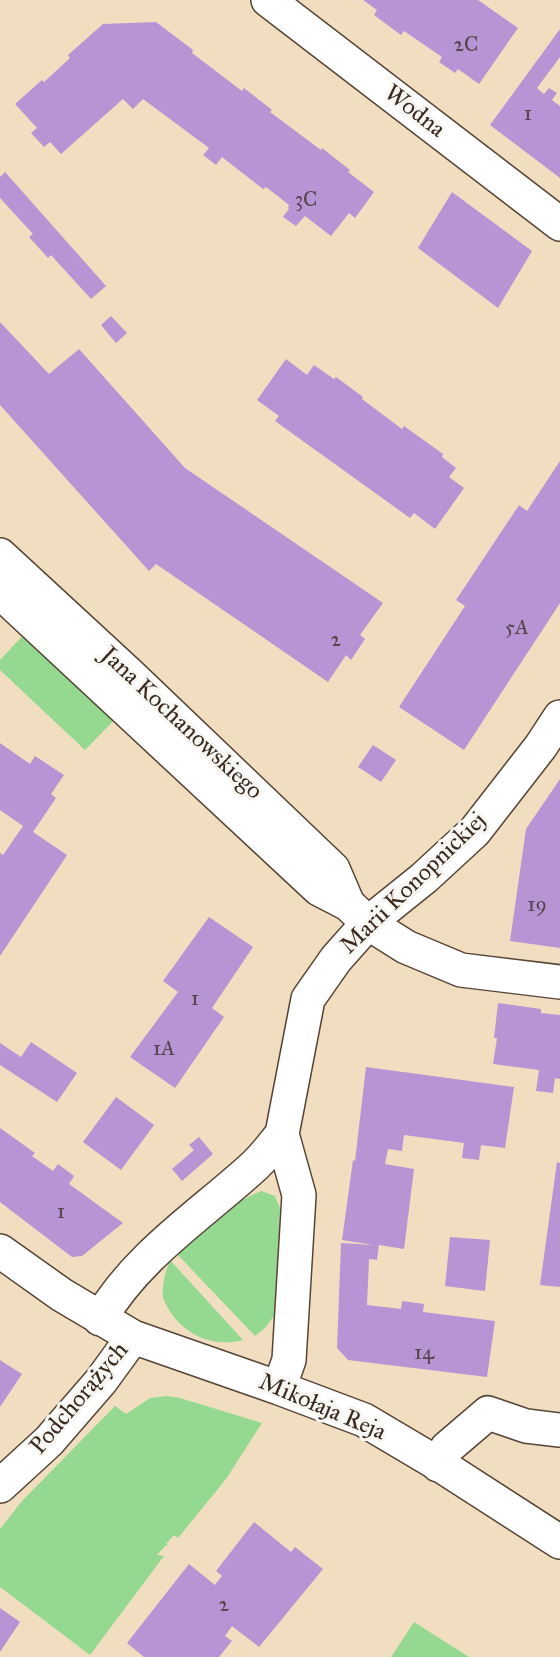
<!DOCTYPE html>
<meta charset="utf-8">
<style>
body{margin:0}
canvas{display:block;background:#f1dec0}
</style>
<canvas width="560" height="1657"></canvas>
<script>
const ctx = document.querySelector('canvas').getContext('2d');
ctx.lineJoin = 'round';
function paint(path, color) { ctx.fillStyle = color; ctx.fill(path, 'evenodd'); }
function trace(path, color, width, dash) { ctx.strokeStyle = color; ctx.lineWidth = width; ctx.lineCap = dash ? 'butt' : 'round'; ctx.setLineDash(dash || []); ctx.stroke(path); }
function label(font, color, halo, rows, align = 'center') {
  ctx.font = font + ' "IM FELL Great Primer",serif'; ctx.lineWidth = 6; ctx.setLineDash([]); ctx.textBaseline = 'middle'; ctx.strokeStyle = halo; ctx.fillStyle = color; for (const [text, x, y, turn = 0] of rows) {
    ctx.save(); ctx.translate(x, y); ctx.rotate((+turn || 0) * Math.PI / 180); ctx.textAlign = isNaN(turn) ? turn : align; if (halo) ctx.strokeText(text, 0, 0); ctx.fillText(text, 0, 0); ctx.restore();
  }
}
const green = new Path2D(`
 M 28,630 L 119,715 L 85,750 L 0,670 L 0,660 Z
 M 261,1191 L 275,1196 L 280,1208 L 276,1313 L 265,1328 L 255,1336 L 175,1252 C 202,1228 227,1205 261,1191 Z
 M 170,1260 L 243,1340 C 213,1348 185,1335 169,1310 C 167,1306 164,1302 163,1297 C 162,1284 165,1272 170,1260 Z
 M 167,1396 L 180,1398 L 262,1423 L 226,1479 L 178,1538 L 174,1535 L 166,1544 L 168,1545 L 165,1546 L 157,1555 L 164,1556 L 90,1655 L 0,1587 L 0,1529 L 22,1501 L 115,1406 L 126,1414 L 150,1398 Z
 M 414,1622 L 469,1657 L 391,1657 Z`);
const building = new Path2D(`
 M 363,0 L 478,0 L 518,28 L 479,84 L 458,69 L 455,73 L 439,62 L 442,57 L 404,31 L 401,35 L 374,15 L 377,10 Z
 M 156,22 L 193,50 L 192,53 L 242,91 L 244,88 L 272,110 L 270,112 L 321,150 L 322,148 L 350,170 L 348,172 L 374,192 L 355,218 L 349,213 L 331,236 L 305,216 L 296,226 L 283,217 L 289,209 L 288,208 L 289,205 L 266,187 L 263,189 L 222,157 L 216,165 L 203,155 L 209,148 L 143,99 L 133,109 L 123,99 L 61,154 L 50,142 L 44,147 L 31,133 L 37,128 L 15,104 L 42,80 L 44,82 L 70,58 L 68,55 L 103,24 Z
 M 560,29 L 560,57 L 537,88 L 544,94 L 549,88 L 557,93 L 552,100 L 560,106 L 560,178 L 490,125 Z
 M 5,172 L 106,286 L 91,299 L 51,255 L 48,258 L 29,237 L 33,234 L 0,198 L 0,177 Z
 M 452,192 L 532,251 L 498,308 L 418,248 Z
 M 111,316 L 127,333 L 116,343 L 101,325 Z
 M 0,322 L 49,374 L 79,349 L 185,468 L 383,603 L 360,635 L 365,639 L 351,660 L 346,655 L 328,682 L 156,564 L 149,571 L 0,405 Z
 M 286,359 L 307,375 L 314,365 L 334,379 L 336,377 L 363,397 L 362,399 L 402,429 L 404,426 L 443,454 L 442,457 L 456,468 L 449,477 L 464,488 L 435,529 L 414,513 L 410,518 L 275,421 L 279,416 L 257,400 Z
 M 560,461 L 560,603 L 464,750 L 399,707 L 465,606 L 456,600 L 519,505 L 527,511 Z
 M 0,743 L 30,764 L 35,756 L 64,775 L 51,794 L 56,798 L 33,832 L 67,855 L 0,956 L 0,853 L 3,855 L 23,826 L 0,810 Z
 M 373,745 L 396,760 L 381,782 L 358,767 Z
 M 560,779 L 560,948 L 510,941 L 526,829 Z
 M 209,917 L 253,947 L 212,1008 L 224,1017 L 175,1088 L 130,1057 L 178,992 L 163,981 Z
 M 498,1003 L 541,1009 L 541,1013 L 560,1015 L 560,1079 L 555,1078 L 553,1093 L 536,1091 L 539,1070 L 493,1064 L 497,1038 L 494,1038 Z
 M 31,1042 L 77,1073 L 57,1102 L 0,1065 L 0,1043 L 21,1057 Z
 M 366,1067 L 514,1087 L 505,1148 L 481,1145 L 479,1160 L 462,1158 L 464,1143 L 404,1135 L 402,1151 L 388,1149 L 385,1164 L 414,1169 L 404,1249 L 379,1245 L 377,1260 L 369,1259 L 367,1305 L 401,1309 L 402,1301 L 424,1304 L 423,1312 L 495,1321 L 487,1377 L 348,1360 L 337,1348 L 341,1243 L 374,1245 L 342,1240 L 353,1160 L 355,1161 Z
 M 116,1097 L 154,1125 L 121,1170 L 83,1142 Z
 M 0,1128 L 35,1153 L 32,1156 L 53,1171 L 58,1164 L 74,1176 L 69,1184 L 123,1223 L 82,1256 L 72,1257 L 0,1202 Z
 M 199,1137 L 213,1154 L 182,1181 L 172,1169 L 194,1150 L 189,1145 Z
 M 557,1162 L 560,1163 L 560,1287 L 540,1285 Z
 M 450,1237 L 490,1240 L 485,1291 L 445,1286 Z
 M 0,1360 L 22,1374 L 0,1407 Z
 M 254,1522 L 291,1552 L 295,1547 L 323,1569 L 259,1647 L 232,1626 L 225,1636 L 232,1641 L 219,1657 L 144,1657 L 127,1643 L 189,1564 L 215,1585 L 222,1576 L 216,1571 Z
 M 0,1608 L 20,1622 L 0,1652 Z`);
const minor = new Path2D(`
 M 268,0 L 560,224
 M 0,555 L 130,675 L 333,869 L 348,904
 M 0,592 L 319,889 L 348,904 L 368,923 L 406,947 L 461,970 L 560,982
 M 0,1251 L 62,1295 L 133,1337 L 279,1388 L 364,1420 L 445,1468 L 560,1542
 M 100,1319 C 136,1257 199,1216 251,1169 C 263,1159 272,1146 282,1134
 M 279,1388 L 289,1360 L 299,1195 L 282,1134 L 308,999 L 336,959 L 368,923 L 424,878 L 475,831 L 541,746 L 560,717
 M 438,1465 L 447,1448 L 488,1413 L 526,1426 L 560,1430
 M 0,1486 L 49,1441 L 101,1381 L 133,1337`);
const numberNames = [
 ["2C",466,46],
 ["1",528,115],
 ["3C",306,201],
 ["5A",517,629],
 ["2",336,641],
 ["19",537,906],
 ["1",195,1000],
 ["1A",164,1050],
 ["1",61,1213],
 ["14",424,1354],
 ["2",224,1606]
];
const streetNames = [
 ["Wodna",414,112,38],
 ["Jana Kochanowskiego",181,724,43],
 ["Marii Konopnickiej",414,884,-44],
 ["Podchorążych",80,1399,-50],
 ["Mikołaja Reja",322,1408,23]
];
paint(green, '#95d991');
paint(building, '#b794d4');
trace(minor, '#564536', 36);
trace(minor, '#fff', 33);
label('21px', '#5a444c', null, numberNames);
label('24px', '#3b2a1e', '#f6f6f2', streetNames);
</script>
